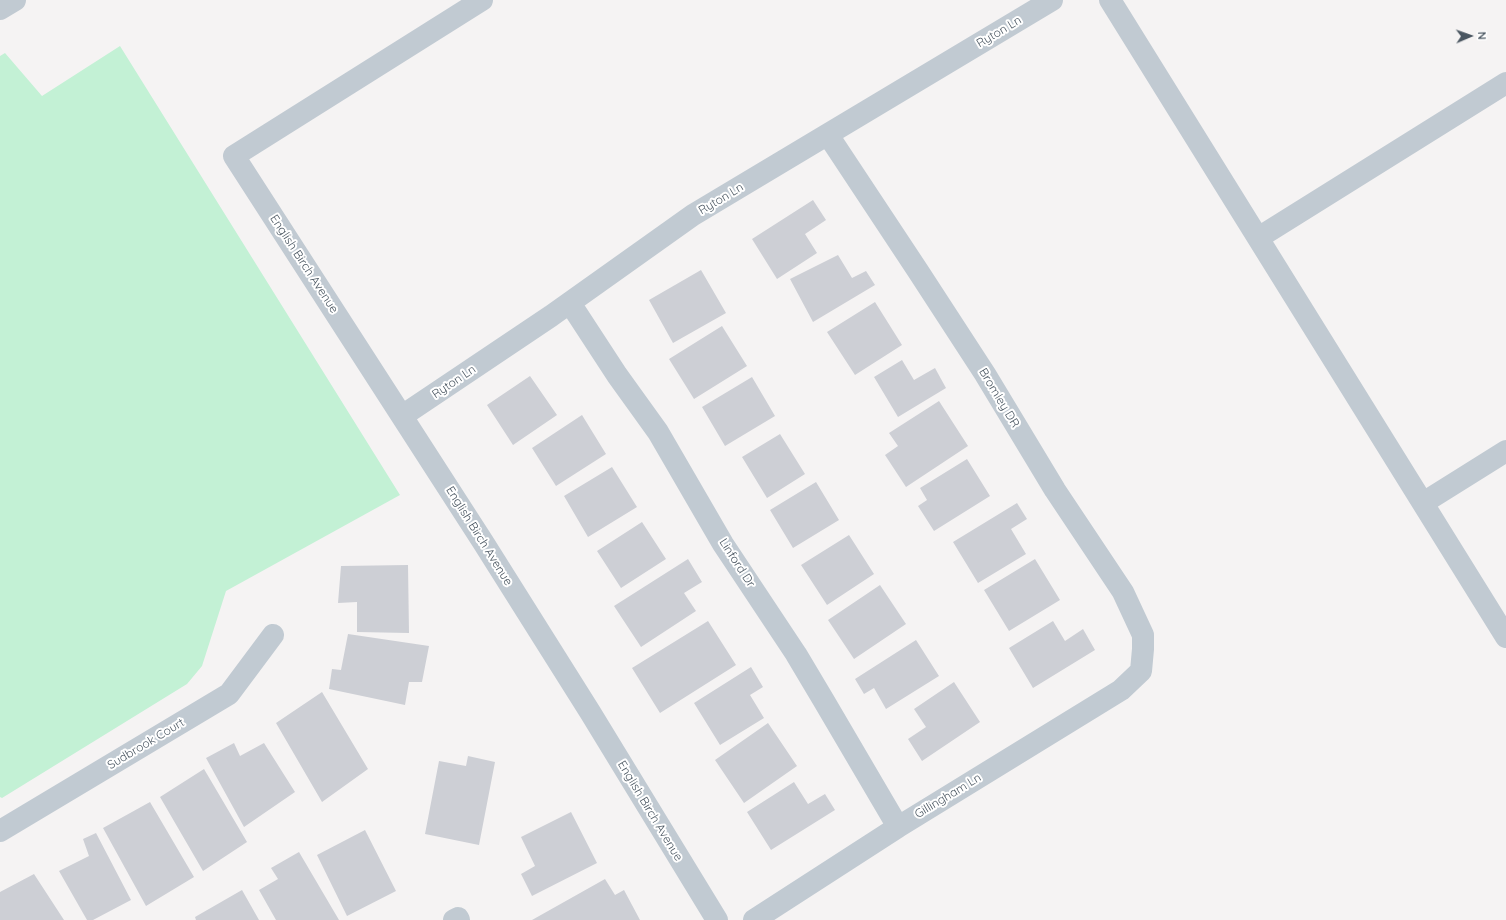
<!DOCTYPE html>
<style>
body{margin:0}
#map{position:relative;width:1506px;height:920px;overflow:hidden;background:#f5f3f3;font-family:Quicksand,sans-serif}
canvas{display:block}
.north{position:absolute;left:1450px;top:16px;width:40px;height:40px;-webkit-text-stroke:3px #fff;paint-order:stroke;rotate:88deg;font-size:11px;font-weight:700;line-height:16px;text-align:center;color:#4a5661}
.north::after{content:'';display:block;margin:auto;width:14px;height:18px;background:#4a5661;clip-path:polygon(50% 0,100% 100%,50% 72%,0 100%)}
</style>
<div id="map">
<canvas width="1506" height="920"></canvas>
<div class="north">N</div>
</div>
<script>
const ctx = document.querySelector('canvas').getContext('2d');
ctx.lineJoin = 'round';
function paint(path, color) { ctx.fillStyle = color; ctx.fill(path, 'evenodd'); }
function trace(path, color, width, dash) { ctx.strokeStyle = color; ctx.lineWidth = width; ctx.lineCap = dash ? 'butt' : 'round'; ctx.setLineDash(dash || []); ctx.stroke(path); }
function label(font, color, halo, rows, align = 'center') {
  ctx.font = font + ' Quicksand,sans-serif'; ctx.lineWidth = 4; ctx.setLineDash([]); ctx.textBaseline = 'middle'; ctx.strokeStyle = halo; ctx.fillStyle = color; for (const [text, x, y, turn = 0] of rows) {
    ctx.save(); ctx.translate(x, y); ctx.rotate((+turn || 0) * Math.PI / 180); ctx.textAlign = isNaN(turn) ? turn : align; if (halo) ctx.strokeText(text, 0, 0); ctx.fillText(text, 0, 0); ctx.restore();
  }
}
const green = new Path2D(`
 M 120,46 L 400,495 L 226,591 L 202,666 L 187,684 L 2,798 L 0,797 L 0,56 L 5,53 L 42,96 Z`);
const building = new Path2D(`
 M 813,200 L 826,220 L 805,234 L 817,253 L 777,279 L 752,239 Z
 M 838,255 L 852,278 L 866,271 L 875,285 L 813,322 L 790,279 Z
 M 701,270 L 726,313 L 673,343 L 649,300 Z
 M 875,302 L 902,345 L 855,375 L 827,332 Z
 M 722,326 L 747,366 L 694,399 L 669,359 Z
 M 902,360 L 914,380 L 935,368 L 946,388 L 898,417 L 874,377 Z
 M 530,376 L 557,415 L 513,445 L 487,405 Z
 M 752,377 L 775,416 L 725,446 L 702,407 Z
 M 939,401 L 968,446 L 906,487 L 885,455 L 898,446 L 889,433 Z
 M 582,415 L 606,454 L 556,486 L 532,448 Z
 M 780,434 L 805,474 L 767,498 L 742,457 Z
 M 967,459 L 990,496 L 934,531 L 918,506 L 927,500 L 920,488 Z
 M 612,467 L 637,507 L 588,537 L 564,496 Z
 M 816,482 L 839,520 L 793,548 L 770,510 Z
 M 1017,503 L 1027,519 L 1011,529 L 1026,554 L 978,583 L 953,542 Z
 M 642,522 L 666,559 L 621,588 L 597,551 Z
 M 849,535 L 874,574 L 827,605 L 801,565 Z
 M 688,559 L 702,582 L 684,593 L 696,611 L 641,647 L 614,606 Z
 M 1035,559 L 1060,600 L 1009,631 L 984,590 Z
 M 408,565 L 409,633 L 357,632 L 357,602 L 338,603 L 341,566 Z
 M 880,585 L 906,624 L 854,659 L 828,620 Z
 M 708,621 L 736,665 L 660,713 L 632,668 Z
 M 1053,621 L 1065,641 L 1083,629 L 1095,650 L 1033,688 L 1009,648 Z
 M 348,634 L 429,646 L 422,682 L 409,682 L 405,705 L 329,689 L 332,669 L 341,670 Z
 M 916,640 L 939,676 L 886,709 L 874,688 L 864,694 L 855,679 Z
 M 751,667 L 763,687 L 750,695 L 764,718 L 720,745 L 694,703 Z
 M 954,682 L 980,722 L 922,761 L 908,739 L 926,727 L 914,709 Z
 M 322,692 L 368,769 L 322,802 L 276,723 Z
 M 768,723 L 797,766 L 744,803 L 715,760 Z
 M 234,743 L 240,756 L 264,743 L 295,792 L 244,827 L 206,758 Z
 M 468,756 L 495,762 L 479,845 L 425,834 L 439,761 L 466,766 Z
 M 204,769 L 247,842 L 203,871 L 160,797 Z
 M 794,782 L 808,804 L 825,794 L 835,810 L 771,850 L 747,812 Z
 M 150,802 L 194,877 L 146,906 L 103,828 Z
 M 571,812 L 597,863 L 532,896 L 521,874 L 535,866 L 521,837 Z
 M 365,830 L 396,891 L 347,916 L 317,855 Z
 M 96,833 L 131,900 L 93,920 L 87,920 L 59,871 L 89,856 L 83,839 Z
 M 299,852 L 339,920 L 276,920 L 259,890 L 278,879 L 271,868 Z
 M 34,874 L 64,920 L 0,920 L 0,892 Z
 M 605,879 L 615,895 L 624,890 L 640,920 L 532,920 Z
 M 242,890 L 259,920 L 196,920 L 195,917 Z`);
const minor = new Path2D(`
 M 482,0 L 234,156 L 483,542 L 590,712 L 717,920
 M 1110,0 L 1506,637
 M 0,9 L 15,0
 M 1258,238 L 1506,83
 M 570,303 L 617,375 L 658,432 L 723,544 L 796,654 L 824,701 L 898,827
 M 402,416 L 551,316 L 693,215 L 1052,0
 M 1423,503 L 1506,451
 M 0,831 L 229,694 L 273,635
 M 454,920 L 458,918 L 459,920
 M 754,920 L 898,827 L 1121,690 L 1141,671 L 1143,649 L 1143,635 L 1123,592 L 1055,490 L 985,374 L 918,271 L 828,135`);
const streetNames = [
 ["Ryton Ln",999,32,-31],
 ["Ryton Ln",721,199,-31],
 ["English Birch Avenue",304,264,57],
 ["Ryton Ln",454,382,-34],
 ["Bromley DR",999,398,59],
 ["English Birch Avenue",479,536,58],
 ["Linford Dr",737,563,57],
 ["Sudbrook Court",146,744,-31],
 ["Gillingham Ln",948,796,-31],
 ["English Birch Avenue",650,811,59]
];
paint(green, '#c3f1d5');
paint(building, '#cdcfd5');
trace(minor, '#c1cad2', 22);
label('12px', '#4a5661', '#fff', streetNames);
</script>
